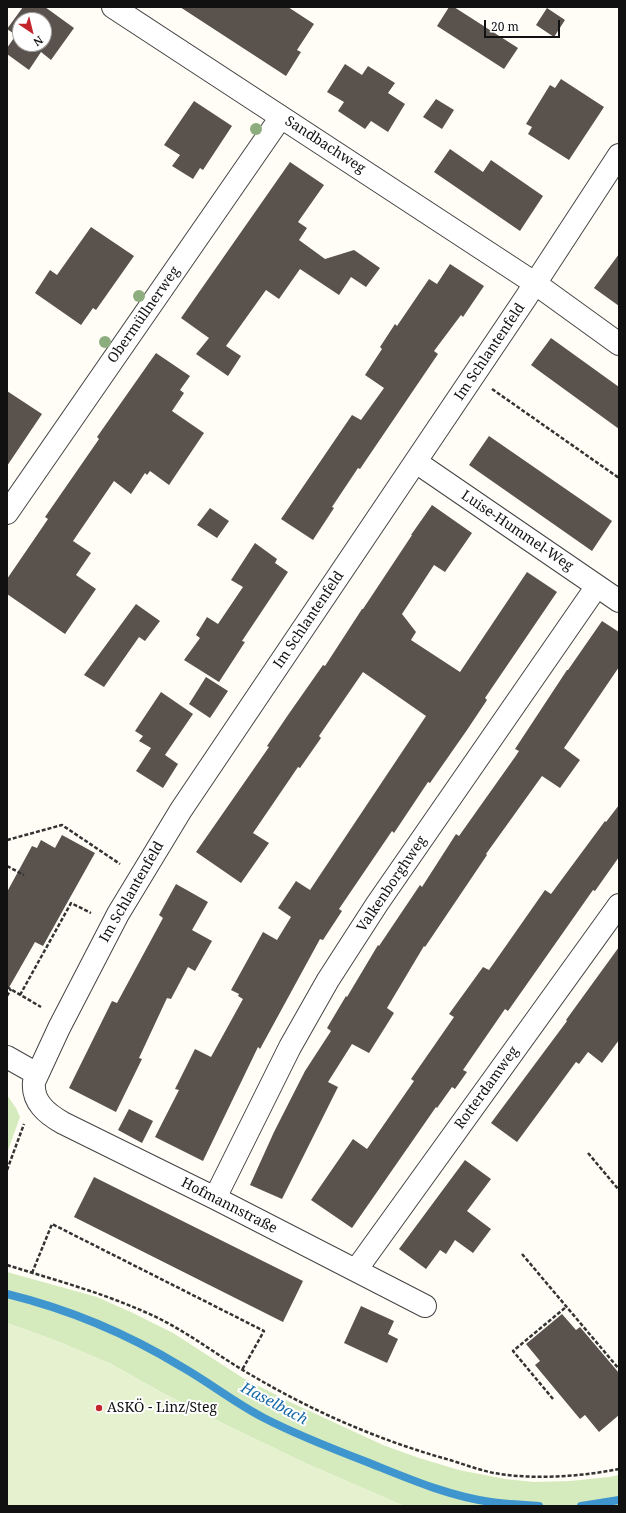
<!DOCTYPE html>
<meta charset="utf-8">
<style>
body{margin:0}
#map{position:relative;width:626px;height:1513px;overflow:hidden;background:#fffdf5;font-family:"Noto Serif",serif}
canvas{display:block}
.frame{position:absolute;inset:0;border:8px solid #111;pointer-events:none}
.north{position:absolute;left:12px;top:12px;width:40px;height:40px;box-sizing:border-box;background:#fff;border:1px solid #a0a0a0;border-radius:50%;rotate:145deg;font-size:11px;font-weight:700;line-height:16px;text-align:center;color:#111}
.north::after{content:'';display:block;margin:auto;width:14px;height:18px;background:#c4262e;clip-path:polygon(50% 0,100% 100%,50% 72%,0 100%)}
.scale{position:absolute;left:484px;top:20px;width:76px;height:18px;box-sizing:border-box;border:2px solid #111;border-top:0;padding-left:5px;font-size:12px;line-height:14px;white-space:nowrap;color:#111;-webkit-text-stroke:3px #fff;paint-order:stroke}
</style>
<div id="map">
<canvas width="626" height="1513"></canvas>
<div class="frame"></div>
<div class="north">N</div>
<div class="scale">20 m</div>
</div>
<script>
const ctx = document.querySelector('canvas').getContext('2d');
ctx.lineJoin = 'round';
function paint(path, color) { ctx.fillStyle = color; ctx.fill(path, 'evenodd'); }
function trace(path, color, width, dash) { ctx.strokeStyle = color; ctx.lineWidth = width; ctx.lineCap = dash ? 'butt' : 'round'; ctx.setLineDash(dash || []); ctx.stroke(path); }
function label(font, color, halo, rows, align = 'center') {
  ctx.font = font + ' "Noto Serif",serif'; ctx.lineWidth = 4; ctx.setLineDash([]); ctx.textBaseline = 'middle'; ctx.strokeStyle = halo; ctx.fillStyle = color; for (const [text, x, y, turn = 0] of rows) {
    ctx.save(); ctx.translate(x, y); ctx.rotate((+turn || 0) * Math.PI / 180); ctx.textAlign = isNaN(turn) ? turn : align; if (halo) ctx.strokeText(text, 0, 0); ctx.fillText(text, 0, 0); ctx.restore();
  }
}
const green = new Path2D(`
 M 7,1095 L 16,1108 L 20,1117 L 7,1153 Z
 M 7,1272 L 97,1297 L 133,1313 L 173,1333 L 243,1378 L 290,1402 L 383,1445 L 419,1458 L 459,1470 L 505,1479 L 534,1482 L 570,1481 L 609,1477 L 619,1475 L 619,1506 L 404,1506 L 305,1463 L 222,1423 L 161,1392 L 111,1364 L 57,1341 L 7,1323 Z`);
const pitch = new Path2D(`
 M 7,1323 L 57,1341 L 111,1364 L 161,1392 L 222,1423 L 305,1463 L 404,1506 L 7,1506 Z`);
const stream = new Path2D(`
 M 7,1294 C 68,1309 128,1334 182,1367 C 210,1383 235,1403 264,1418 C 297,1435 333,1449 367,1462 C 407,1478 448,1496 491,1502 C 506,1504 523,1505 539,1506
 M 581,1506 L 619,1500`);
const building = new Path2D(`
 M 23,7 L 45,7 L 74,28 L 51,60 L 41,52 L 29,70 L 7,54 L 7,48 L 16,35 L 7,29 ZM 20,20 L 44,20 L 44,44 L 20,44 Z
 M 180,7 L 288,7 L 314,24 L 297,50 L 301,52 L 286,76 Z
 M 449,7 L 454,7 L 518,48 L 504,69 L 437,26 Z
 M 547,8 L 565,20 L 554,37 L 536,25 Z
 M 345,64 L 362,75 L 368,66 L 395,83 L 388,93 L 405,104 L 388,132 L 371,121 L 365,129 L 338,111 L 344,102 L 327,92 Z
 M 561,79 L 604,107 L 569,160 L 528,134 L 532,127 L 526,124 L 550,85 L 555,88 Z
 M 436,99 L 454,110 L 442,129 L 423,117 Z
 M 194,101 L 232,126 L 203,170 L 200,168 L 193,179 L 172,166 L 180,155 L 164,145 Z
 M 450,149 L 483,172 L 491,160 L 543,196 L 520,231 L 434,172 Z
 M 290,162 L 324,185 L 298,222 L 307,228 L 299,240 L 325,259 L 354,250 L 380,268 L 366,287 L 351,277 L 339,295 L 300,269 L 279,299 L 266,290 L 226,346 L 241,356 L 228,376 L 196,354 L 209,338 L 181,318 Z
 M 91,227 L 134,256 L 96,310 L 93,308 L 81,325 L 35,293 L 50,270 L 57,275 Z
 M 619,254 L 619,306 L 594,288 Z
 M 450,264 L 484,286 L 463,317 L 461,315 L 434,351 L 438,354 L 360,469 L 358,468 L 332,507 L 334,508 L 313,540 L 281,519 L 352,415 L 361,420 L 384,388 L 365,375 L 382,349 L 380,347 L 395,324 L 397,326 L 429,279 L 437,284 Z
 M 551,338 L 619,387 L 619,429 L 531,365 Z
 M 156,353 L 190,376 L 180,390 L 184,393 L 172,411 L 204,433 L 169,485 L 150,471 L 147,475 L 145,473 L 131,494 L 114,481 L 73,541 L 91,553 L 76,575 L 96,589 L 65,634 L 7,594 L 7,579 L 48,519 L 45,517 L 99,439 L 97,437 Z
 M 7,391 L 42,414 L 7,466 Z
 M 489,436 L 612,521 L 592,551 L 469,465 Z
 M 432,505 L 472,533 L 445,572 L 434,565 L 402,614 L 416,632 L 411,640 L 460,672 L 527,572 L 557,592 L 485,698 L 487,700 L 467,730 L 430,783 L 428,782 L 394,833 L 392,831 L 339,909 L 342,911 L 323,940 L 320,939 L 260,1049 L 258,1047 L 203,1161 L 155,1137 L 179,1090 L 175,1089 L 195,1049 L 211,1057 L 243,999 L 238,996 L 239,994 L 231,990 L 263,932 L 277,940 L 291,917 L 278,908 L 296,881 L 310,890 L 426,716 L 363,672 L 319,736 L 321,738 L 300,768 L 298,767 L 253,833 L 269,843 L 241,883 L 196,852 L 269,747 L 267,746 L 288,715 L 323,665 L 325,666 L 362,609 L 363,609 L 412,535 L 411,535 Z
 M 210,508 L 229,521 L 217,538 L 197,525 Z
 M 255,543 L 277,559 L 275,563 L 288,572 L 242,641 L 245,642 L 219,682 L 184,660 L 200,638 L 196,635 L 207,617 L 218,624 L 243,587 L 231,580 Z
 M 136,604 L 160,621 L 145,641 L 139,637 L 104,687 L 84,675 Z
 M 602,621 L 619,632 L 619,667 L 564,748 L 580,760 L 560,788 L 542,776 L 486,854 L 487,855 L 425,947 L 424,946 L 387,1008 L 394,1013 L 369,1053 L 352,1044 L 328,1082 L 338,1087 L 282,1199 L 250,1185 L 274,1132 L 305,1071 L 331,1031 L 327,1028 L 346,996 L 347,997 L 378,945 L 379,946 L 420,885 L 422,887 L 456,834 L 459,836 L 515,757 L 519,751 L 515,749 L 567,670 L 568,670 Z
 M 206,677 L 228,691 L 210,718 L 189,704 Z
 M 161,692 L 193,714 L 165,755 L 178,764 L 163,788 L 136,771 L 151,748 L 139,741 L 143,736 L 135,731 Z
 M 619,805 L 619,857 L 595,891 L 593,890 L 508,1011 L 505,1009 L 463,1070 L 467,1072 L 455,1089 L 452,1087 L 437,1108 L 436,1107 L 352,1228 L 311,1200 L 353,1139 L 367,1149 L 414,1081 L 411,1079 L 454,1017 L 449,1014 L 483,967 L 489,970 L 545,890 L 551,894 L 605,821 L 606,822 Z
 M 62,835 L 95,853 L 43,946 L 35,942 L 7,991 L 7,892 L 32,846 L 37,848 L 41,840 L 55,848 Z
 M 176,884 L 208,902 L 192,930 L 212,941 L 195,971 L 188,967 L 171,999 L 167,998 L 139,1058 L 142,1059 L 116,1112 L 69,1088 L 112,1001 L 117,1003 L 163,918 L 159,915 Z
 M 619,947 L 619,1040 L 602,1063 L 588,1052 L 579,1064 L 576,1062 L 517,1142 L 491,1123 L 567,1021 L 566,1020 Z
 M 129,1109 L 153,1121 L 142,1143 L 118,1130 Z
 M 465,1160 L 491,1179 L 467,1211 L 491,1229 L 473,1253 L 455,1240 L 446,1254 L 440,1250 L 426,1269 L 399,1249 Z
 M 94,1177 L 303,1281 L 283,1322 L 74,1217 Z
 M 361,1306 L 394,1321 L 388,1334 L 398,1339 L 387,1363 L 344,1343 Z
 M 562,1314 L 576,1330 L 580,1327 L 619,1373 L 619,1415 L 599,1432 L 585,1415 L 580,1419 L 535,1365 L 540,1361 L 526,1344 Z`);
const path = new Path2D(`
 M 492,389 L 619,478
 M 7,840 L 62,825 L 120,864
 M 7,866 L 24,875
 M 7,987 L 41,1007
 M 20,995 L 71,903 L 91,913
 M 7,996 L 11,989
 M 588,1153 L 619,1190
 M 7,1170 L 24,1124
 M 522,1254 L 619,1369
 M 7,1265 C 58,1281 111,1295 160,1319 C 192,1335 221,1358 253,1376 C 314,1412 381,1441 450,1460 C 469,1466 487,1473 507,1475 C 544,1479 583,1476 619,1469
 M 32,1273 L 52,1224 L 264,1331 L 242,1370
 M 553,1399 L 513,1351 L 566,1307`);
const minor = new Path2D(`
 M 113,7 L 536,284 L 619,344
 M 416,462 L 619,601
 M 7,513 L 281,117
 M 7,1057 L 37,1074
 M 215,1198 L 290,1047 L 328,980 L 377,904 L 597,586
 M 356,1270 L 619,905
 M 425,1306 L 215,1198 L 63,1123 C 47,1114 32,1102 34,1082 L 59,1028 L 118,914 L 181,810 L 525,299 L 619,155`);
const trees = [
 [256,129],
 [139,296],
 [105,342]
];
const markers = [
 [99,1408,4,"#c4262e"]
];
const streetNames = [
 ["Sandbachweg",325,145,33],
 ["Obermüllnerweg",144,315,-55],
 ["Im Schlantenfeld",490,352,-56],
 ["Luise-Hummel-Weg",517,531,34],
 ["Im Schlantenfeld",309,620,-56],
 ["Valkenborghweg",392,884,-56],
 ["Im Schlantenfeld",132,892,-60],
 ["Rotterdamweg",487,1088,-54],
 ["Hofmannstraße",229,1206,27]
];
const poiNames = [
 ["ASKÖ - Linz/Steg",107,1408]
];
const waterNames = [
 ["Haselbach",274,1404,28]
];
paint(green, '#d5ebbd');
paint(pitch, '#e6f2cf');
trace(stream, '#3f96cf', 8);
paint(building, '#5a524d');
trace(minor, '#444', 24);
trace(path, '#333', 2.5, [4, 2]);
trace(minor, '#fff', 22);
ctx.fillStyle = '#8dad7f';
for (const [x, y] of trees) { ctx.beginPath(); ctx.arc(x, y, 6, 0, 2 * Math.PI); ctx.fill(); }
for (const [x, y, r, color] of markers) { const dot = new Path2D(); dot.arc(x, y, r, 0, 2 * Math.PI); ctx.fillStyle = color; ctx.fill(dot); trace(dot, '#fff', 1.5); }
label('14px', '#111', '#fff', streetNames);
label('14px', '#111', '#fff', poiNames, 'left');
label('italic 15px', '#1768a6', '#fff', waterNames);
</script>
